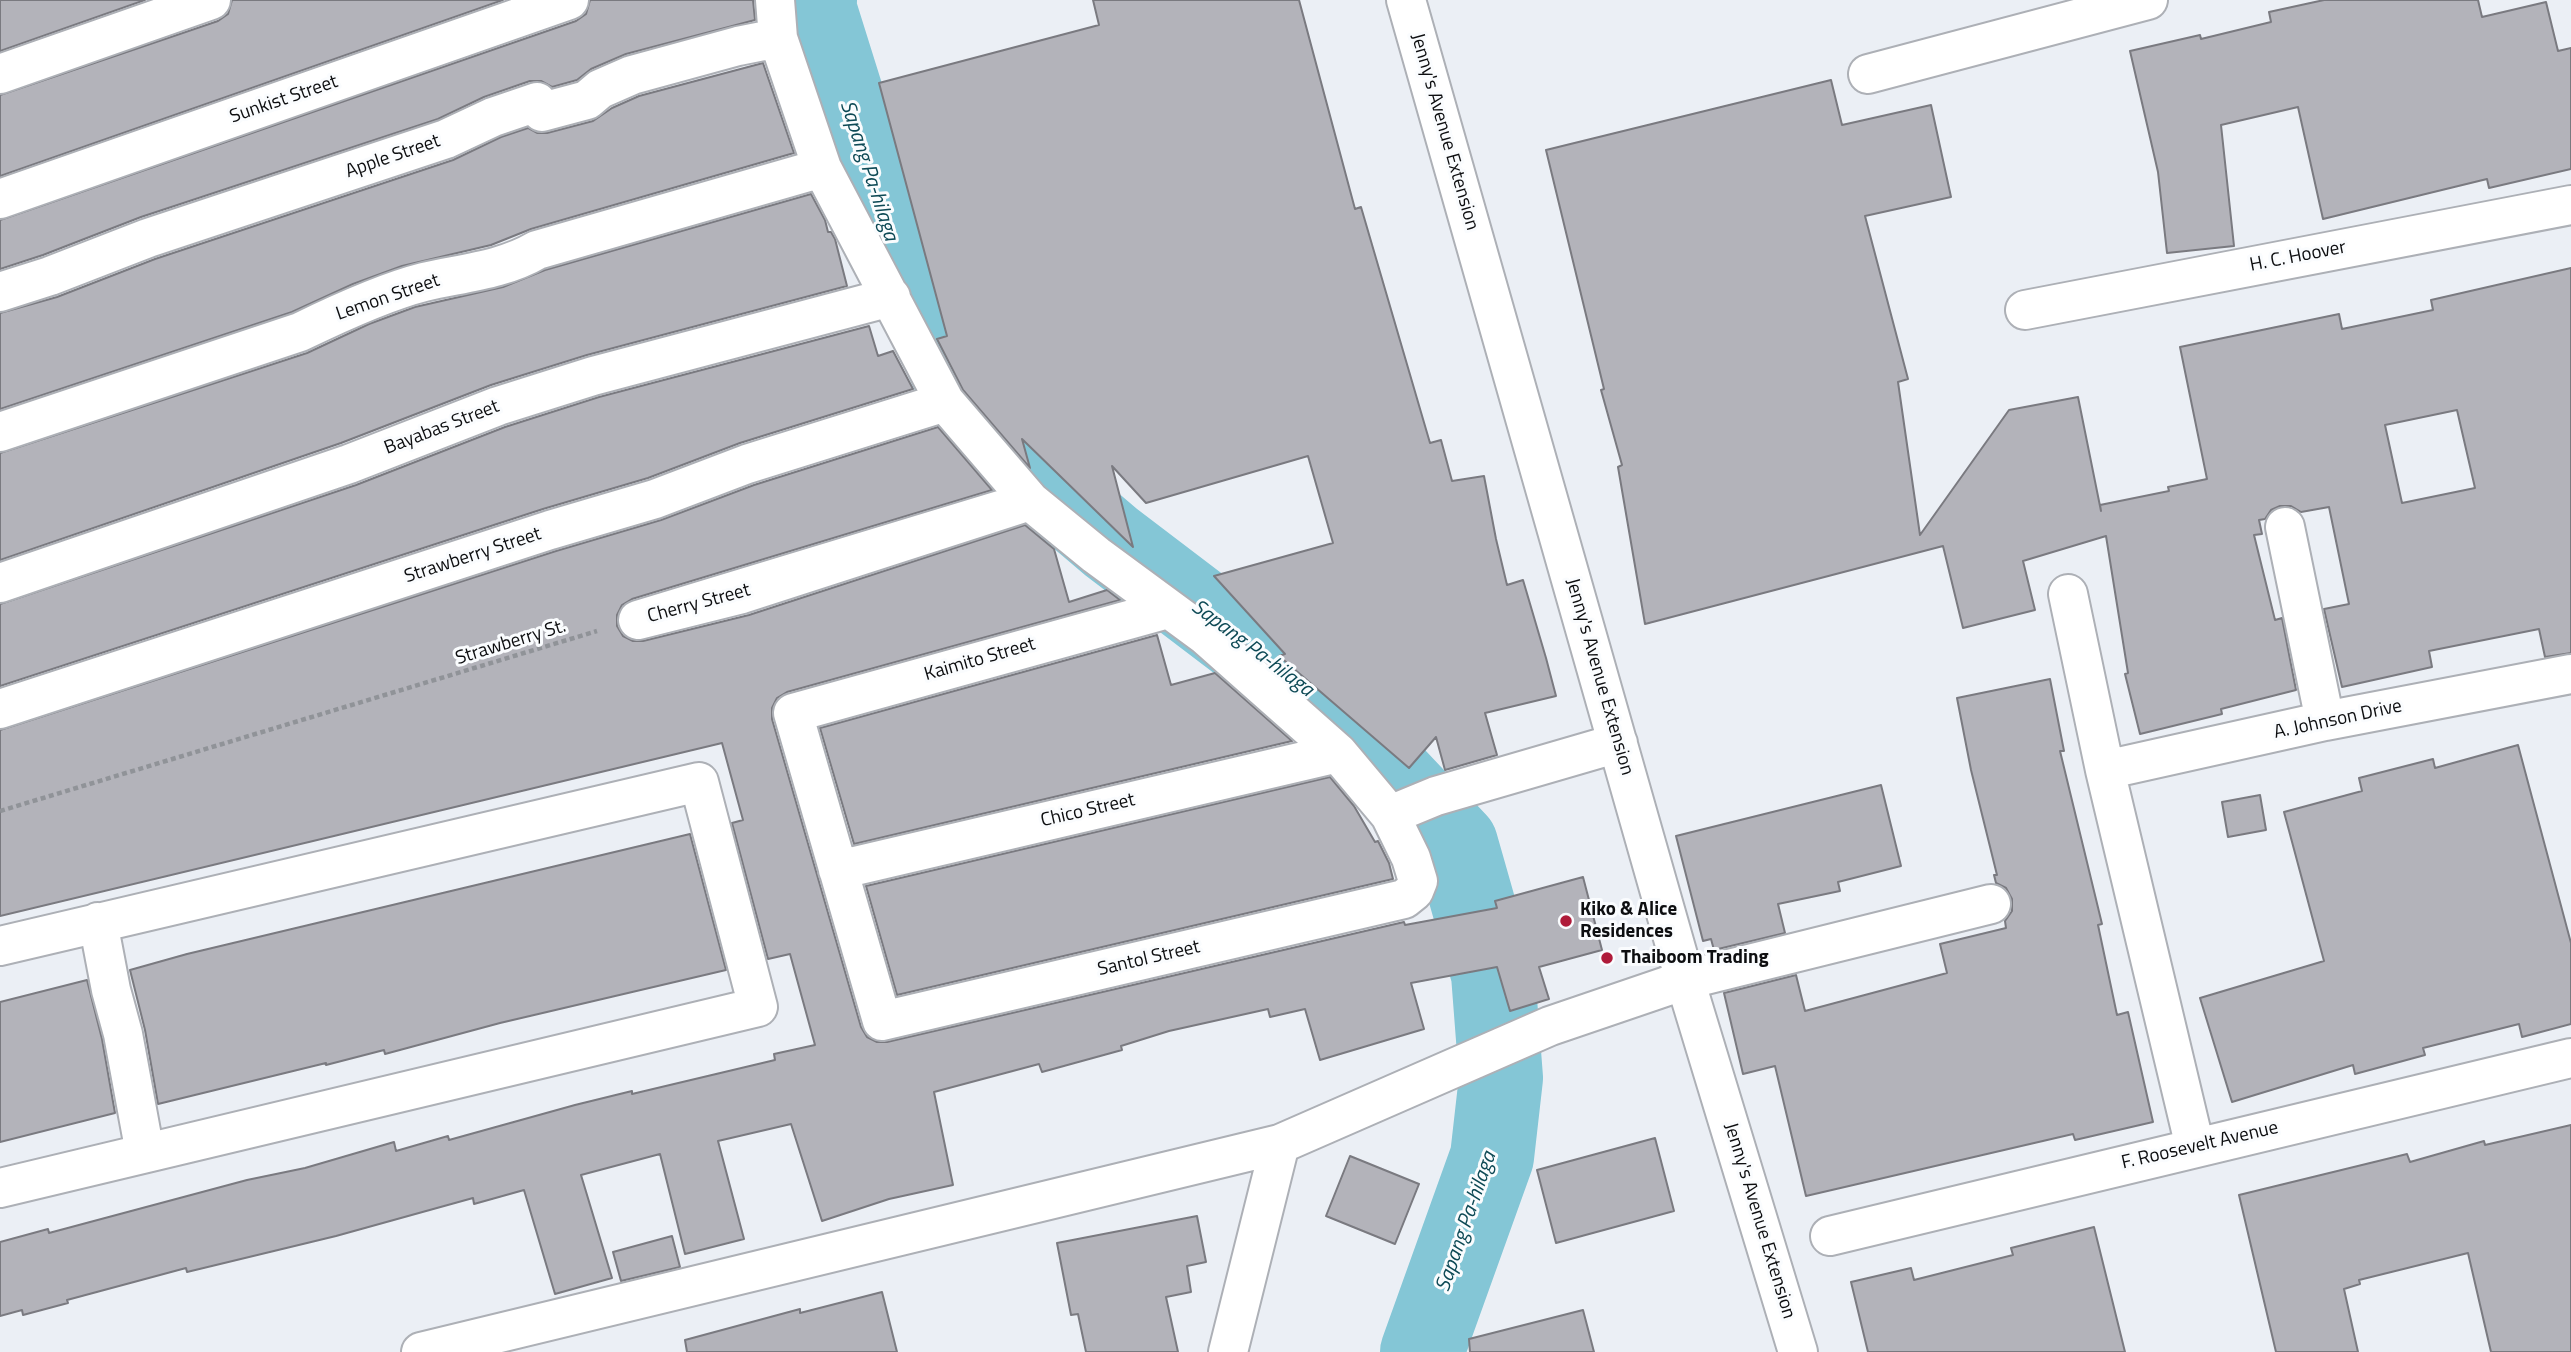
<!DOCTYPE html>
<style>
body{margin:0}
canvas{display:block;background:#ebeff5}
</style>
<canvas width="2571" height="1352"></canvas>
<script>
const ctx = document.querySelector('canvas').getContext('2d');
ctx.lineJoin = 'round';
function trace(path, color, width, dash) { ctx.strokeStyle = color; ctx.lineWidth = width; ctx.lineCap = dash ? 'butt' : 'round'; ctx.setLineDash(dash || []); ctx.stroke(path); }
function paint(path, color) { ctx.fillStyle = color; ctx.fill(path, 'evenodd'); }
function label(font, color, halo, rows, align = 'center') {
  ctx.font = font + ' "Titillium Web",sans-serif'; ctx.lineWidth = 6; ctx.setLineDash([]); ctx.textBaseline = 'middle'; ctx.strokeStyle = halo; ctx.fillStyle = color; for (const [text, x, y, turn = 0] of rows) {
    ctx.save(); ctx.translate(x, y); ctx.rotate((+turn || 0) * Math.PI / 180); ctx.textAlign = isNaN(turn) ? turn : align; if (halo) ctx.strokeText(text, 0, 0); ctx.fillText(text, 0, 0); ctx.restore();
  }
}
const river = new Path2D(`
 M 815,0 L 814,7 L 881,221 L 955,377 L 1003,450 L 1111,542 L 1324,704 L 1456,844 L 1493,974 L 1501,1078 L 1492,1157 L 1422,1352`);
const building = new Path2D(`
 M 0,0 L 145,0 L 0,51 Z
 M 232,0 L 503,0 L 0,176 L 0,95 L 218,21 L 228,14 Z
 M 590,0 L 753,0 L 755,20 L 626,54 L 591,69 L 577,80 L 552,87 L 541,81 L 530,81 L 484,97 L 438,119 L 141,217 L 43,255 L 0,269 L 0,220 L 576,21 L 586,14 Z
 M 1093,0 L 1299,0 L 1355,209 L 1361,207 L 1430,443 L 1441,440 L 1452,481 L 1484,476 L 1496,539 L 1507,585 L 1523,580 L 1546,658 L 1556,696 L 1485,713 L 1497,755 L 1445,770 L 1436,737 L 1409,768 L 1279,656 L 1285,654 L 1214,576 L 1333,543 L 1308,456 L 1146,503 L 1112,466 L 1133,547 L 1022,439 L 1030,468 L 963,390 L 937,339 L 947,336 L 879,83 L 1099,25 Z
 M 2324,0 L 2478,0 L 2482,17 L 2546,2 L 2558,51 L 2571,48 L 2571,169 L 2489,188 L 2487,179 L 2323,219 L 2298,107 L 2221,125 L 2234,246 L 2167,253 L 2158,172 L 2130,51 L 2200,35 L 2201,39 L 2271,22 L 2269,12 Z
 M 763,63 L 794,153 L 531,229 L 491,245 L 402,266 L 353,284 L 292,312 L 0,409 L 0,313 L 57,297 L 155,259 L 453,160 L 501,137 L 528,128 L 537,133 L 547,133 L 593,121 L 612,108 L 639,96 Z
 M 1831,80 L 1842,125 L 1931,105 L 1951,197 L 1865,216 L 1908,379 L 1898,382 L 1920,535 L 2009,410 L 2078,397 L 2101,511 L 2100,505 L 2169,491 L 2168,487 L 2207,479 L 2180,347 L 2339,314 L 2342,329 L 2433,310 L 2431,300 L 2571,268 L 2571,653 L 2545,657 L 2539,629 L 2429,651 L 2432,667 L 2342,687 L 2324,609 L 2349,604 L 2329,507 L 2301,512 L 2291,506 L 2280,506 L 2271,510 L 2265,519 L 2259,520 L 2262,534 L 2254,535 L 2275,620 L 2282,618 L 2296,690 L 2221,709 L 2222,714 L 2140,734 L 2125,674 L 2128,673 L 2106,536 L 2023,561 L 2035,610 L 1963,628 L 1943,546 L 1645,624 L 1618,467 L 1622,465 L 1601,390 L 1604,389 L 1546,150 ZM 2457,410 L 2475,488 L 2402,503 L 2385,425 Z
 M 811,194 L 825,220 L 828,232 L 831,232 L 835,239 L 847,286 L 587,355 L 491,385 L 341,443 L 0,560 L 0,453 L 307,353 L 369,324 L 415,307 L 503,287 L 545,270 Z
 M 869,326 L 878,356 L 893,351 L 913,389 L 740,443 L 648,478 L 543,509 L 0,686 L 0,604 L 356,485 L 505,427 L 599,397 Z
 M 938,427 L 992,490 L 632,599 L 622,605 L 617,615 L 617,626 L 623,636 L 633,641 L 643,641 L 749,615 L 1025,525 L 1054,549 L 1069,602 L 1107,590 L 1120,600 L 787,692 L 777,698 L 772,708 L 772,719 L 861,1027 L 867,1037 L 877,1042 L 887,1042 L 1404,922 L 1405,925 L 1497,908 L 1495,901 L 1583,877 L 1602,950 L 1539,967 L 1549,999 L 1510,1011 L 1497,967 L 1411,983 L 1424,1029 L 1320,1060 L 1305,1009 L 1270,1017 L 1268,1009 L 1169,1031 L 1121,1046 L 1122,1050 L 1042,1072 L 1039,1064 L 934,1092 L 953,1185 L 889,1199 L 822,1221 L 791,1124 L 718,1141 L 744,1239 L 685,1254 L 660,1154 L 581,1175 L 612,1278 L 555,1294 L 524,1190 L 474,1204 L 473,1198 L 336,1236 L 187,1272 L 186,1268 L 67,1300 L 68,1303 L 23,1315 L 22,1310 L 0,1316 L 0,1242 L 48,1229 L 49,1233 L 247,1180 L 305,1168 L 394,1142 L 396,1151 L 448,1136 L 449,1140 L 575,1105 L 632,1091 L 632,1094 L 775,1060 L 774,1054 L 815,1045 L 790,954 L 768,959 L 732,823 L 743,820 L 722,743 L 0,916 L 0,730 L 556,551 L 661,520 L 754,485 Z
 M 1157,635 L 1171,685 L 1215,673 L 1292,741 L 854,844 L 820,728 Z
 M 2050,679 L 2064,751 L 2060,751 L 2102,924 L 2098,925 L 2117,1015 L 2128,1012 L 2153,1122 L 2075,1140 L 2073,1134 L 1806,1196 L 1775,1066 L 1743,1074 L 1724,993 L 1796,975 L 1805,1011 L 1947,973 L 1940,944 L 2006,928 L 2005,921 L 2012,911 L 2012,899 L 2006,888 L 1996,883 L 1994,875 L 1997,875 L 1971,770 L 1957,698 Z
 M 2518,745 L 2571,943 L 2571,1024 L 2522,1037 L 2519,1024 L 2423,1048 L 2425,1055 L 2355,1074 L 2353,1065 L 2232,1102 L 2200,998 L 2324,961 L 2284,812 L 2362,791 L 2359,778 L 2433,759 L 2435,768 Z
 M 1330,777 L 1354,806 L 1375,842 L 1378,841 L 1389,863 L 1393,879 L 897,995 L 866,886 Z
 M 1881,785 L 1901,866 L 1838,882 L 1840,891 L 1778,904 L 1785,933 L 1714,950 L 1711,939 L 1703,941 L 1676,836 Z
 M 2260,795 L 2266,830 L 2228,837 L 2222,802 Z
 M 690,834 L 726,970 L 500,1023 L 385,1054 L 384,1050 L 326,1065 L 326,1063 L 158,1104 L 145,1030 L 130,970 L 187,954 Z
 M 87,980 L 102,1039 L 115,1113 L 0,1142 L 0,1002 Z
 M 2571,1125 L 2571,1352 L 2491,1352 L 2468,1253 L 2359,1280 L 2360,1284 L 2344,1289 L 2358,1352 L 2276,1352 L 2239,1195 L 2407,1154 L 2410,1162 L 2484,1141 L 2485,1145 Z
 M 1655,1138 L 1674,1211 L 1556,1243 L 1537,1170 Z
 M 1350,1156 L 1419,1184 L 1395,1244 L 1326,1216 Z
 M 1197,1216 L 1206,1262 L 1187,1266 L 1191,1292 L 1166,1297 L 1178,1352 L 1086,1352 L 1078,1314 L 1071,1315 L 1057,1243 Z
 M 2094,1227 L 2125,1352 L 1868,1352 L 1851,1282 L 1911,1268 L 1914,1280 L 2013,1255 L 2011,1248 Z
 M 672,1236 L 680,1267 L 621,1281 L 613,1252 Z
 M 882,1292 L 897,1352 L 687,1352 L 685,1340 L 800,1309 L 800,1313 Z
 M 1583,1310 L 1594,1352 L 1470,1352 L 1469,1339 Z`);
const path = new Path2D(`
 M 0,811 L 597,631`);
const minor = new Path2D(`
 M 775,0 L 778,38 L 822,168 L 945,402 L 1030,501 L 1096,555 L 1206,636 L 1338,753 L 1390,815 L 1411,858 L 1418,881 L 1414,891 L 1404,899 L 882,1021 L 793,713 L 1168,609
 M 1406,0 L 1685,980 L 1798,1352
 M 0,74 L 211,0
 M 1868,74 L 2148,0
 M 0,199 L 569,0
 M 0,292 L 50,276 L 148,238 L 446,139 L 493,117 L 537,102 L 542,112 L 587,100 L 600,89 L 632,75 L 738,46 L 778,38
 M 2025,310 L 2571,205
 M 0,432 L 300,332 C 337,314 384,292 424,282 C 463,273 503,270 537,250 L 822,168
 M 1030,501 L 742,594 L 638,620 Z
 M 2285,527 L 2325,721
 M 0,583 L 349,464 L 498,406 L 593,376 L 891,297
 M 2068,594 L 2105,770 L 2195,1147
 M 0,709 L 550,530 L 655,499 L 747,464 L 945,402
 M 2105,770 L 2325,721 L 2571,674
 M 1390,815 L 1436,796 L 1618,743
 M 838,870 L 1338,753
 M 98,922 L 111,990 L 123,1034 L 145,1153
 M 0,946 L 699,782 L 758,1007 L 0,1188
 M 1830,1236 L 2571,1058
 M 421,1352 L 1280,1144 L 1550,1026 L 1685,980 L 1991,904
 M 1228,1352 L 1280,1144`);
const markers = [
 [1566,921,7,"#af1b3a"],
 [1607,958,7,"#af1b3a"]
];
const streetNames = [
 ["Sunkist Street",284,100,-19],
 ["Jenny's Avenue Extension",1444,132,74],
 ["Apple Street",393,157,-19],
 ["H. C. Hoover",2298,257,-11],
 ["Lemon Street",388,298,-19],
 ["Bayabas Street",442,428,-21],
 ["Strawberry Street",473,556,-18],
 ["Cherry Street",699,604,-15],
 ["Strawberry St.",511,643,-17],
 ["Kaimito Street",980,660,-16],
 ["Jenny's Avenue Extension",1599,677,74],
 ["A. Johnson Drive",2338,720,-12],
 ["Chico Street",1088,811,-13],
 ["Santol Street",1149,959,-13],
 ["F. Roosevelt Avenue",2200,1146,-13],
 ["Jenny's Avenue Extension",1759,1221,73]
];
const poiNames = [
 ["Kiko & Alice",1580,910],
 ["Residences",1580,932],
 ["Thaiboom Trading",1621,958]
];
const waterNames = [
 ["Sapang Pa-hilaga",868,171,72],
 ["Sapang Pa-hilaga",1252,649,37],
 ["Sapang Pa-hilaga",1467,1222,-71]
];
trace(river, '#84c6d6', 84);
paint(building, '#b3b3ba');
trace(building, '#7a7a80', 2);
trace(minor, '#adb0b6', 42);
trace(path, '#909398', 4.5, [5, 3.5]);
trace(minor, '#fff', 38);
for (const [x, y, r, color] of markers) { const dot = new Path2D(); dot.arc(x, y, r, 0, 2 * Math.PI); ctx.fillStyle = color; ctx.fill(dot); trace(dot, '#fafcfe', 2.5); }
label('19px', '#0d0e10', '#fafcfe', streetNames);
label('bold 19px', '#0d0e10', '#fafcfe', poiNames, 'left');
label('italic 21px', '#0d4955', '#fafcfe', waterNames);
</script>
